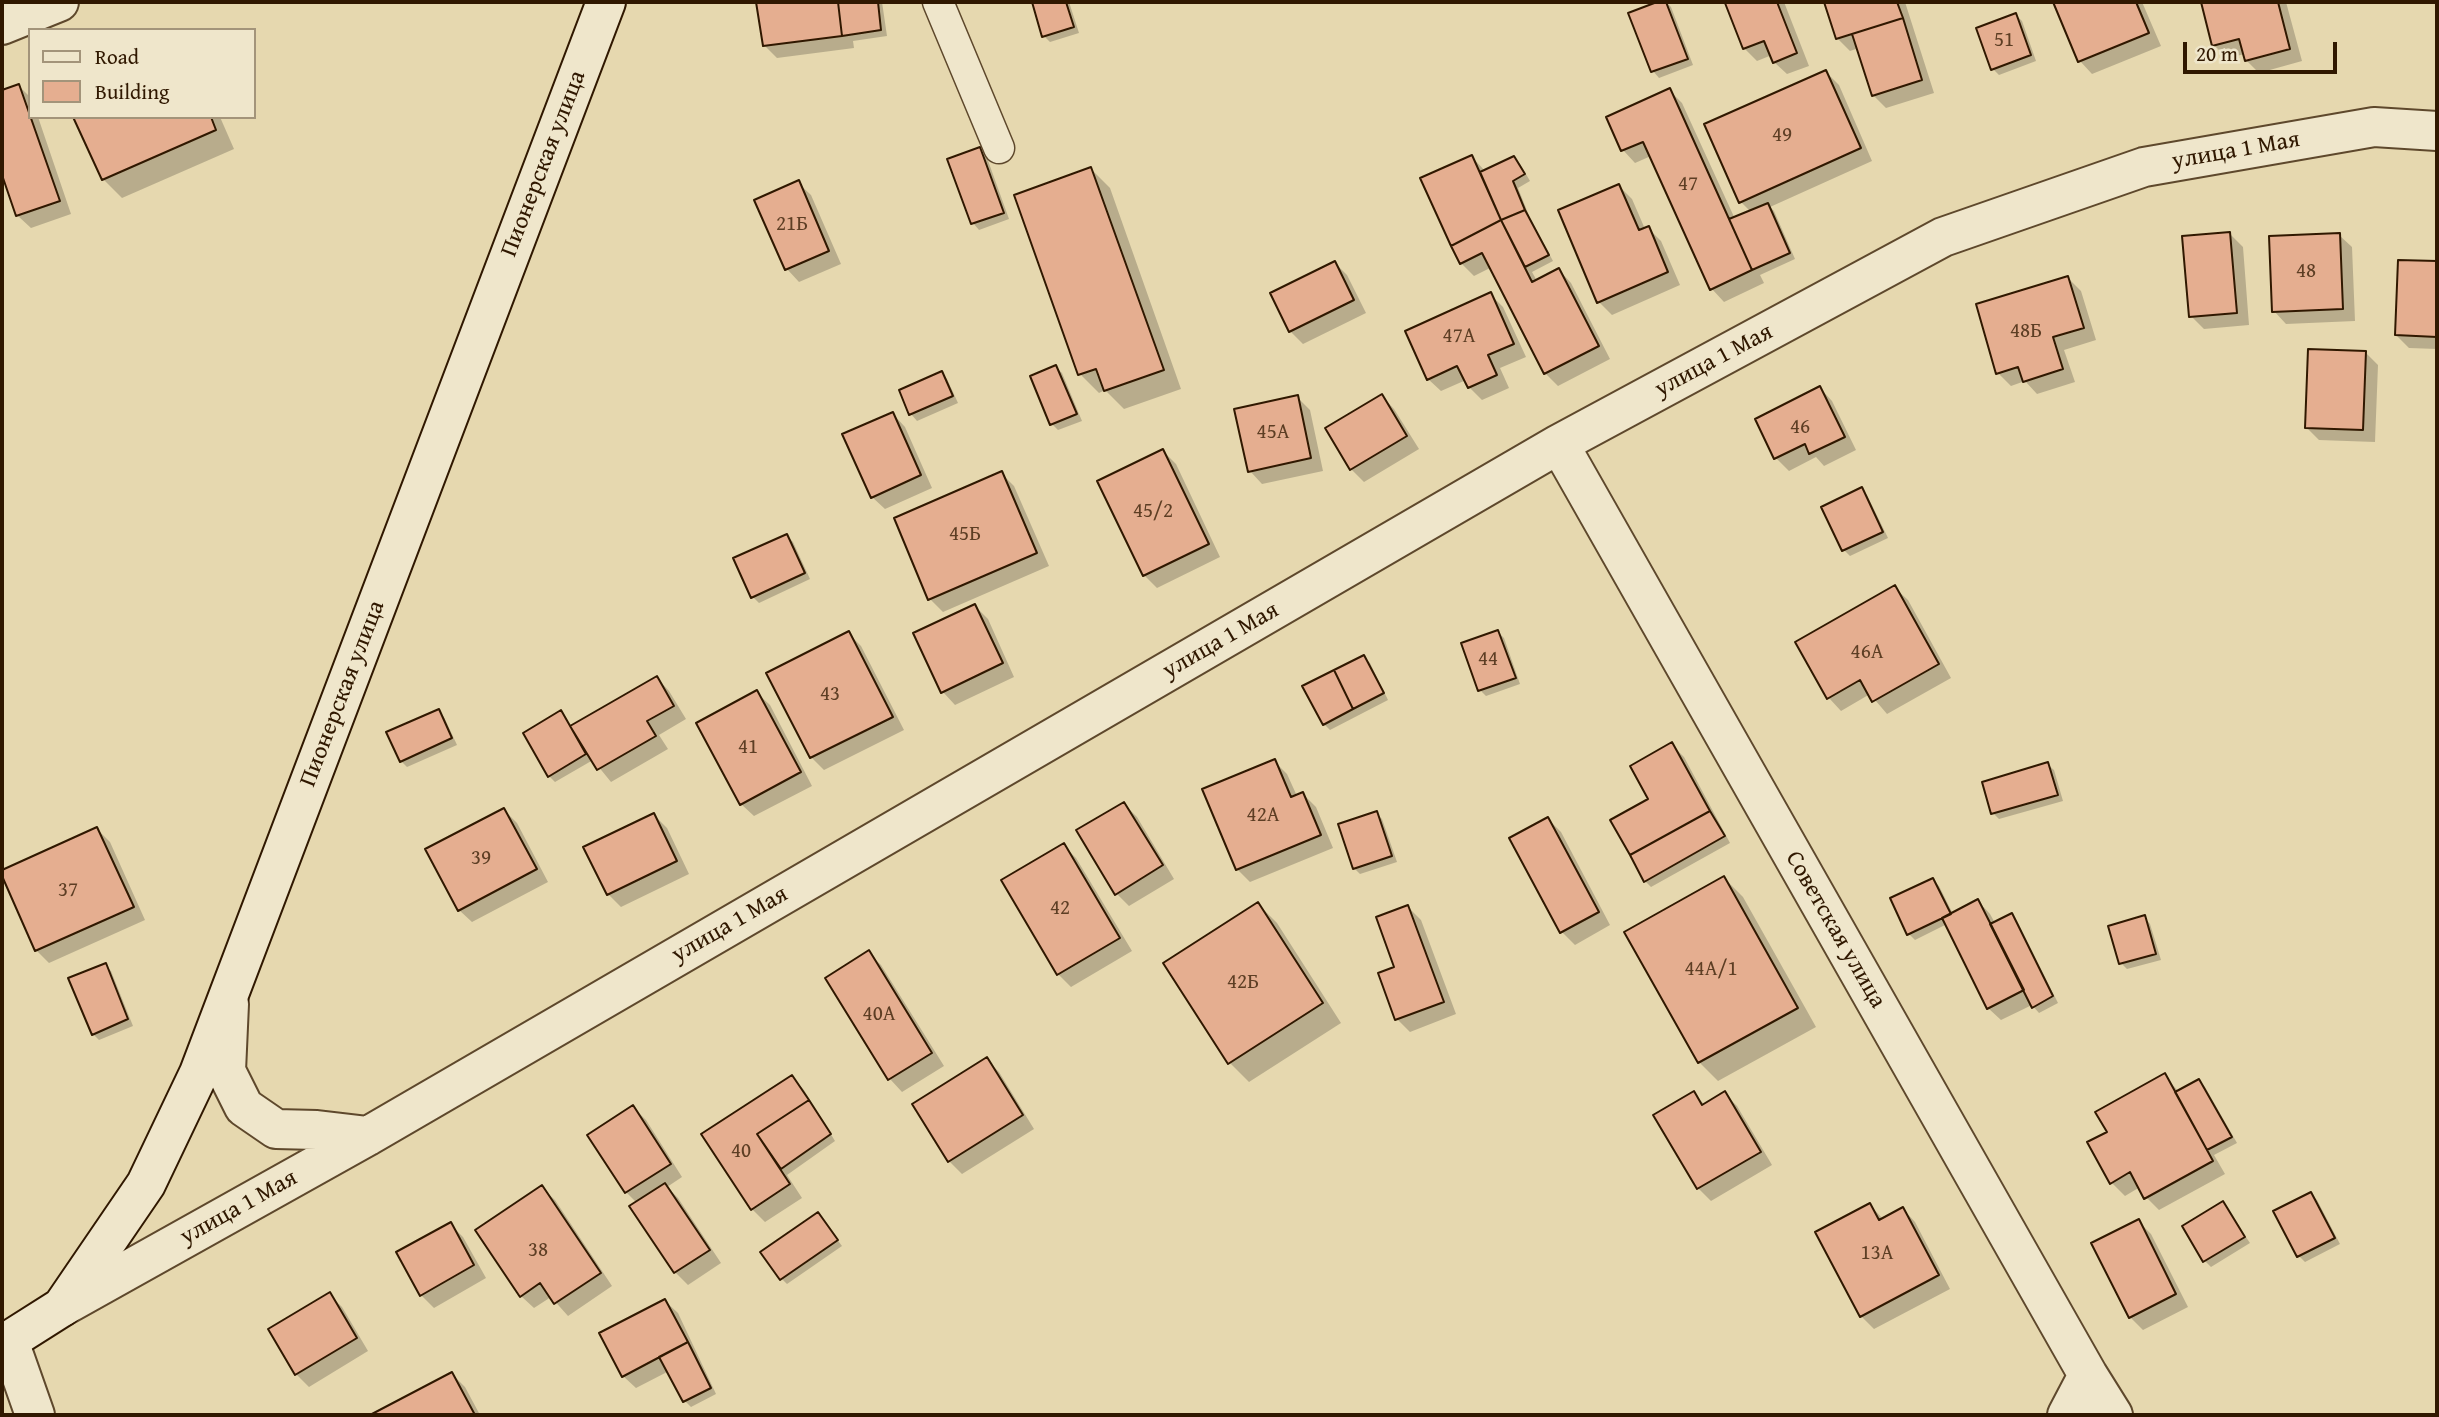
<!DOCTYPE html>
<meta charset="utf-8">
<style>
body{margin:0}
#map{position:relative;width:2439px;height:1417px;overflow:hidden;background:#e6d8af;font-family:"Gentium Book Plus",serif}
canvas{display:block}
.frame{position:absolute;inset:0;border:4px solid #301800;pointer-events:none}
.legend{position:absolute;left:28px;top:28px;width:228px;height:91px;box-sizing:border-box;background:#efe6cb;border:2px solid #a3947a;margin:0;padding:9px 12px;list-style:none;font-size:21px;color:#301800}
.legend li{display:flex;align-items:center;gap:14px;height:35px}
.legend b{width:35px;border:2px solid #a3947a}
.scale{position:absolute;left:2183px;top:42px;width:154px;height:32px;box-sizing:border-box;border:4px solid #301800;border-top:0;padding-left:9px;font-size:21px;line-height:24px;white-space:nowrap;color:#301800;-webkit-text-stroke:5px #efe6cb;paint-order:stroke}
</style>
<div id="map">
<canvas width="2439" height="1417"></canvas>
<div class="frame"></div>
<ul class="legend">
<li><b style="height:9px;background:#efe6cb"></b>Road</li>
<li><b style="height:19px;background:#e5ae90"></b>Building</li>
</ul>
<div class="scale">20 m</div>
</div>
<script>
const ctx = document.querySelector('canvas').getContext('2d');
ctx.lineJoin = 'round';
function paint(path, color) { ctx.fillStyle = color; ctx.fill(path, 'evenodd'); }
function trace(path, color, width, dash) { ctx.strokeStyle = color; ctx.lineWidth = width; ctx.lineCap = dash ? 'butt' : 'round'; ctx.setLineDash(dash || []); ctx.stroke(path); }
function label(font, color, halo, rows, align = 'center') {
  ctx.font = font + ' "Gentium Book Plus",serif'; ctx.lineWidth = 6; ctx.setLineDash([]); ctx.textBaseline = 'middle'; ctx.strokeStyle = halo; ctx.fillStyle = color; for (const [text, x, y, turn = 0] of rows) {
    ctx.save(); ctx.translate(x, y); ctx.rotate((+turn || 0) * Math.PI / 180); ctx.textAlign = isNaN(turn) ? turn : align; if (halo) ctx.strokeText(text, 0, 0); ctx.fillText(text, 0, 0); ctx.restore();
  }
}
const shadow = new Path2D(`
 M 758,2 L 882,2 L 887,36 L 853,41 L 854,48 L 777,58 L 764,45 Z
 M 1034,2 L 1069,2 L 1079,33 L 1050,42 L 1044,36 Z
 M 1662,2 L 1666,2 L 1671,7 L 1693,65 L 1659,78 L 1653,71 L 1631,14 Z
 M 1732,2 L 1784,2 L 1809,66 L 1787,74 L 1774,62 L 1772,55 L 1757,61 L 1744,48 L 1727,4 Z
 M 1826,2 L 1905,2 L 1934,93 L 1886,108 L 1873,95 L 1859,48 L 1850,51 L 1837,38 Z
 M 2055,2 L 2142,2 L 2161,46 L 2092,74 L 2080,61 Z
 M 2203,2 L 2286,2 L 2302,61 L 2259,73 L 2246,60 L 2245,54 L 2227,58 L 2214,45 Z
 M 2016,15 L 2022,21 L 2036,61 L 1999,75 L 1993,69 Z
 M 1826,72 L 1839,85 L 1872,161 L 1770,207 L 1774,211 L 1795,259 L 1760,275 L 1764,283 L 1724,302 L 1712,289 L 1651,156 L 1635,163 L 1623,150 L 1669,90 L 1682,103 L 1735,219 L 1751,212 L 1741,202 Z
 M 19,86 L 30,97 L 30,117 L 38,117 L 71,214 L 31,228 L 18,216 L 2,170 L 2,92 Z
 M 75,117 L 220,117 L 234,149 L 122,198 L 103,179 Z
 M 980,149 L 986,155 L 1009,219 L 979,230 L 973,223 Z
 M 1472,157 L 1485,171 L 1514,158 L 1520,164 L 1530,181 L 1518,188 L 1530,218 L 1553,261 L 1532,272 L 1537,281 L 1559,270 L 1571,283 L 1610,359 L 1558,386 L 1545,373 L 1492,267 L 1474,276 L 1461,263 Z
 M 1091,169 L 1110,188 L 1181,389 L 1124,409 L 1105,390 L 1099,393 L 1080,374 Z
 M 798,183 L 811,195 L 841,264 L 799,282 L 787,269 Z
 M 1619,186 L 1632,199 L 1645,229 L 1648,228 L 1661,241 L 1680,285 L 1612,315 L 1599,302 Z
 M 2230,234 L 2243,247 L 2249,325 L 2204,329 L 2191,316 Z
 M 2339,235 L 2352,247 L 2355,321 L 2286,324 L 2274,311 Z
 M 2400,261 L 2437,263 L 2437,349 L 2409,348 L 2396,335 Z
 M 1335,263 L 1347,275 L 1366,313 L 1303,344 L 1290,331 Z
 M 2068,278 L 2081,291 L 2096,340 L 2064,350 L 2075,382 L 2037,394 L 2025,381 L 2011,386 L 1998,373 Z
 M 1490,294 L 1503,307 L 1526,357 L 1500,368 L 1509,388 L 1482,400 L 1469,387 L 1466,380 L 1441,391 L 1428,379 Z
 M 2365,352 L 2378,365 L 2375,442 L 2319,440 L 2306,427 Z
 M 1056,367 L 1062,373 L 1082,421 L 1058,430 L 1052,424 L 1032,377 Z
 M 941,373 L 947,379 L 958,403 L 917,421 L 911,414 L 901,391 Z
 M 1820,388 L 1832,401 L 1856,450 L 1824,466 L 1816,457 L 1789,471 L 1776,458 Z
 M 1382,396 L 1394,409 L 1419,449 L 1364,482 L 1351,469 L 1327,429 Z
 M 1297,397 L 1310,410 L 1323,471 L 1262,484 L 1250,471 Z
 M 893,414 L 905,427 L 932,488 L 885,509 L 872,497 Z
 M 1163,451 L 1176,464 L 1220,557 L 1157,588 L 1144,575 Z
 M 1001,473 L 1014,486 L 1049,566 L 943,612 L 930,599 Z
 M 1861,489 L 1867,495 L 1888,538 L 1850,556 L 1844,550 Z
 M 787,536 L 793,542 L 810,579 L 759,603 L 753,597 Z
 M 1895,588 L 1908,600 L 1951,678 L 1887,714 L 1870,694 L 1841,711 L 1829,698 Z
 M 975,606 L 988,619 L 1014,677 L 955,705 L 943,692 Z
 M 1498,632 L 1504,638 L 1520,684 L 1486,696 L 1480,690 Z
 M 848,633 L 861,646 L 904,730 L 824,770 L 811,757 Z
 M 1364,657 L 1370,663 L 1388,700 L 1330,730 L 1324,724 Z
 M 657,678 L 669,691 L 686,719 L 659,735 L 668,749 L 611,782 L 593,760 L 555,782 L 549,776 L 560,712 L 572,727 Z
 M 757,693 L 770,705 L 812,786 L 754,816 L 741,804 Z
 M 438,711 L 444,717 L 457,745 L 407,767 L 401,761 Z
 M 1671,744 L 1684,757 L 1730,843 L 1651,887 L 1645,881 L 1631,854 Z
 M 1274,761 L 1287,774 L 1297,796 L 1303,794 L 1316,807 L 1333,848 L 1250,882 L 1237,869 Z
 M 2047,764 L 2054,770 L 2063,801 L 1999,819 L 1993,813 Z
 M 1124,804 L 1137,817 L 1174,879 L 1129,906 L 1116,893 Z
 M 504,810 L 517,823 L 548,882 L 472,922 L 459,910 Z
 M 1376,813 L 1382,819 L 1397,862 L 1360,874 L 1354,868 Z
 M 654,815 L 667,828 L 689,874 L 621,907 L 608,894 Z
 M 1548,819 L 1561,832 L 1610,925 L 1575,945 L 1562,932 Z
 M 97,829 L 110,842 L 145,920 L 49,963 L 36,950 L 2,872 Z
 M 1063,845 L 1076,858 L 1132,951 L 1071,987 L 1058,974 Z
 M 1724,878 L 1743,897 L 1816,1027 L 1718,1081 L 1699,1062 Z
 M 1933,880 L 1939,886 L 1953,914 L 1978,901 L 1990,914 L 1995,923 L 2011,915 L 2017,921 L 2058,1003 L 2039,1013 L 2032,1005 L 2001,1020 L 1988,1008 L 1947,924 L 1915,940 L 1909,934 Z
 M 1258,904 L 1277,923 L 1341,1023 L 1249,1082 L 1230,1063 L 1166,963 Z
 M 1408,907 L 1421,920 L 1456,1014 L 1410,1032 L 1397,1019 L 1396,968 Z
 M 2144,917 L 2150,924 L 2161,960 L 2127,969 L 2121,963 Z
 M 869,953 L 881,965 L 944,1066 L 902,1092 L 890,1079 L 827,978 Z
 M 105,965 L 111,971 L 133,1026 L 99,1040 L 93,1034 Z
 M 986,1059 L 999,1072 L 1034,1129 L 962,1174 L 949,1161 L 914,1104 Z
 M 2164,1075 L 2179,1092 L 2199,1081 L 2205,1087 L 2237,1143 L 2214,1155 L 2225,1174 L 2159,1210 L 2146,1197 L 2140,1187 L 2125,1196 L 2112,1183 L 2109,1133 Z
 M 792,1077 L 804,1090 L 835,1141 L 787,1175 L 802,1198 L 765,1222 L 752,1209 L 703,1135 Z
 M 1693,1093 L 1705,1105 L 1724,1093 L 1737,1106 L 1772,1165 L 1711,1201 L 1698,1188 L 1655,1116 Z
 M 633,1107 L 646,1120 L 682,1177 L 667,1187 L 678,1198 L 721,1263 L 688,1285 L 675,1272 L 637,1203 L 626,1192 Z
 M 542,1188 L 555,1200 L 612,1286 L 568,1316 L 551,1297 L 534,1308 L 521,1296 Z
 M 2311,1194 L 2317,1200 L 2340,1244 L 2305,1262 L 2299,1256 L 2275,1212 Z
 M 2223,1203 L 2250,1243 L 2211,1267 L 2205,1261 Z
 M 1870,1205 L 1883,1219 L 1903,1209 L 1915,1222 L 1950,1289 L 1874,1329 L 1861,1316 Z
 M 818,1214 L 842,1246 L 787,1284 L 781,1278 Z
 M 2138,1221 L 2151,1234 L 2188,1307 L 2143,1330 L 2130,1317 Z
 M 450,1224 L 463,1237 L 486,1278 L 434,1308 L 421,1295 Z
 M 329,1294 L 342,1307 L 368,1351 L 309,1387 L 296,1374 Z
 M 665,1301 L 678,1313 L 716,1394 L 691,1407 L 685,1401 L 669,1371 L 636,1388 L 623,1376 Z
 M 452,1374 L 465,1387 L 480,1415 L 374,1415 Z`);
const building = new Path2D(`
 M 756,2 L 838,2 L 842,36 L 763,46 Z
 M 838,2 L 878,2 L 881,30 L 842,36 Z
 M 1032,2 L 1066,2 L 1074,27 L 1042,37 Z
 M 1657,2 L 1666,2 L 1688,59 L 1651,72 L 1628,13 Z
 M 1727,2 L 1777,2 L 1797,53 L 1773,63 L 1764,41 L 1743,49 L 1725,3 Z
 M 1824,2 L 1897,2 L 1903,18 L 1836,39 Z
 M 2053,2 L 2136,2 L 2149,33 L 2078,62 Z
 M 2201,2 L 2278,2 L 2290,49 L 2245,61 L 2239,39 L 2212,46 Z
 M 2016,13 L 2031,55 L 1991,70 L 1976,28 Z
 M 1903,18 L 1922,80 L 1872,96 L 1852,34 Z
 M 1826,70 L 1861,148 L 1739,203 L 1704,124 Z
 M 19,84 L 60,201 L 16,216 L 2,175 L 2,90 Z
 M 1670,88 L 1752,270 L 1710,290 L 1643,142 L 1621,151 L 1606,117 Z
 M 73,117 L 211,117 L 216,130 L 102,180 Z
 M 980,147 L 1004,213 L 971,224 L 947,159 Z
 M 1472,155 L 1501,220 L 1451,246 L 1420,178 Z
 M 1514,156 L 1525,174 L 1513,181 L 1525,210 L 1501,220 L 1480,172 Z
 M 1091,167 L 1164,370 L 1104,391 L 1096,369 L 1078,375 L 1014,195 Z
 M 799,180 L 829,251 L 785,270 L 754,200 Z
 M 1619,184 L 1639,230 L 1649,226 L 1668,272 L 1597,303 L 1558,210 Z
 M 1768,203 L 1790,253 L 1752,270 L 1729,219 Z
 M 1525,210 L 1549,255 L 1525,267 L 1501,220 Z
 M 1501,220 L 1532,282 L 1559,268 L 1599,346 L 1544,374 L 1482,253 L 1460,264 L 1451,246 Z
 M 2230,232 L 2237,313 L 2189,317 L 2182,236 Z
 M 2340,233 L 2343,309 L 2272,312 L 2269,236 Z
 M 2398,260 L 2437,261 L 2437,337 L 2395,335 Z
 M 1335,261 L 1354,300 L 1289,332 L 1270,293 Z
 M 2068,276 L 2084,328 L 2053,337 L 2063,369 L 2023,382 L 2018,367 L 1996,374 L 1976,304 Z
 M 1491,292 L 1514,344 L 1488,355 L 1497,375 L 1468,388 L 1457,366 L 1427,380 L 1405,331 Z
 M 2308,349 L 2366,351 L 2363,430 L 2305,428 Z
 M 1056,365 L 1077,414 L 1050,425 L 1030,376 Z
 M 942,371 L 953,396 L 909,415 L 899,390 Z
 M 1820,386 L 1845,437 L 1809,454 L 1805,444 L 1774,459 L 1755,419 Z
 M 1382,394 L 1407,436 L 1350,470 L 1325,428 Z
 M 1298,395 L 1311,458 L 1248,472 L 1234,409 Z
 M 893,412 L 921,475 L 871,498 L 842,434 Z
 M 1163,449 L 1209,544 L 1143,576 L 1097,481 Z
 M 1002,471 L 1037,553 L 928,600 L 894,518 Z
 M 1862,487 L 1883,532 L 1842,551 L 1821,507 Z
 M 787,534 L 805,573 L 751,598 L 733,558 Z
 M 1895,585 L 1939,664 L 1872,702 L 1860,680 L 1827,699 L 1795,642 Z
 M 975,604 L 1003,663 L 941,693 L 913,633 Z
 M 1498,630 L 1516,678 L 1478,691 L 1461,643 Z
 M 849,631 L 893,717 L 810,758 L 766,673 Z
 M 1364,655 L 1384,693 L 1353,709 L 1334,670 Z
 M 1334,670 L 1353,709 L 1323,725 L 1302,686 Z
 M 657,676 L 674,706 L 647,721 L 656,736 L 597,770 L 570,726 Z
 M 757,690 L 801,772 L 740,805 L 696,723 Z
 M 439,709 L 452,738 L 400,762 L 386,732 Z
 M 561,710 L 586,754 L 548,777 L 523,733 Z
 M 1672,742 L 1710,811 L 1630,855 L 1610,820 L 1648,799 L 1630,766 Z
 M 1275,759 L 1291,797 L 1303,792 L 1321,835 L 1236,870 L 1202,789 Z
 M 2048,762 L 2058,795 L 1991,814 L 1982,782 Z
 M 1124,802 L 1163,865 L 1115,895 L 1076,830 Z
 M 504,808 L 537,869 L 458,911 L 425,849 Z
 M 1377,811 L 1392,856 L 1353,869 L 1338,824 Z
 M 1710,811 L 1725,836 L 1644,882 L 1630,855 Z
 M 654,813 L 677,861 L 607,895 L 583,847 Z
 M 1548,817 L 1599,912 L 1560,933 L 1509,838 Z
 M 97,827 L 134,907 L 35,951 L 2,876 L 2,870 Z
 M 1064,843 L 1120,938 L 1057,975 L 1001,880 Z
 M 1724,876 L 1798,1008 L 1698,1063 L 1624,932 Z
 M 1933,878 L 1951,914 L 1907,935 L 1890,898 Z
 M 1978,899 L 2024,990 L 1987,1009 L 1942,918 Z
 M 1258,902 L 1323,1003 L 1228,1064 L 1163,963 Z
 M 1408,905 L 1444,1002 L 1395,1020 L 1378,973 L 1394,967 L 1376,917 Z
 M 2012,913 L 2053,996 L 2032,1008 L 1990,924 Z
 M 2145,915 L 2156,954 L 2119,964 L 2108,926 Z
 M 869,950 L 932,1053 L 888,1080 L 825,978 Z
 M 106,963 L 128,1019 L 92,1035 L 68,978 Z
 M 987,1057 L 1023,1115 L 948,1162 L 912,1104 Z
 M 2165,1073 L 2213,1161 L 2144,1199 L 2130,1172 L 2110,1184 L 2087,1142 L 2107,1132 L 2095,1112 Z
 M 792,1075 L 809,1100 L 757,1134 L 790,1184 L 751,1210 L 701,1134 Z
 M 2199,1079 L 2232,1137 L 2207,1150 L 2175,1092 Z
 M 1694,1091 L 1702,1105 L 1725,1091 L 1761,1152 L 1697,1189 L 1653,1115 Z
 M 809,1100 L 831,1134 L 781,1169 L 757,1134 Z
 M 633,1105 L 671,1164 L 625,1193 L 587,1135 Z
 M 665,1183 L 710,1250 L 674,1273 L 629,1206 Z
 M 542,1185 L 601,1273 L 554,1304 L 540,1283 L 520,1297 L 475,1230 Z
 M 2311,1192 L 2335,1238 L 2297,1257 L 2273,1211 Z
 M 2223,1201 L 2245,1237 L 2203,1262 L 2182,1226 Z
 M 1870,1203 L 1879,1220 L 1903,1207 L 1939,1275 L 1860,1317 L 1815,1232 Z
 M 818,1212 L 838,1240 L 780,1280 L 760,1252 Z
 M 2139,1219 L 2176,1294 L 2129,1318 L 2091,1243 Z
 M 451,1222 L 474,1265 L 420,1296 L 396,1252 Z
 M 330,1292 L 357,1338 L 295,1375 L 268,1329 Z
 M 665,1299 L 688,1342 L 622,1377 L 599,1333 Z
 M 688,1342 L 711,1388 L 683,1402 L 659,1357 Z
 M 452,1372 L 475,1415 L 370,1415 Z`);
const lane = new Path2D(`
 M 938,2 L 999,148`);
const street = new Path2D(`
 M 2,25 L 59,2
 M 1559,444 L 2088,1375 L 2113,1415
 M 229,1004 L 226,1071 L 244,1107 L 276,1129 L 317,1130 L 368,1136
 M 62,1307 L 368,1136 L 1559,444 L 1943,237 L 2144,167 L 2374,127 L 2437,131
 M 9,1341 L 35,1415
 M 2067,1415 L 2088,1375`);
const secondary = new Path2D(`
 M 2,1345 L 62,1307 L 146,1184 L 199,1073 L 606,2`);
const numberNames = [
 ["51",2004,41],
 ["49",1782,136],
 ["47",1688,185],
 ["21Б",792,225],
 ["48",2306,272],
 ["48Б",2026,332],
 ["47А",1459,337],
 ["46",1800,428],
 ["45А",1273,433],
 ["45/2",1153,512],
 ["45Б",965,535],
 ["46А",1867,653],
 ["44",1488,660],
 ["43",830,695],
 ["41",748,748],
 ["42А",1263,816],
 ["39",481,859],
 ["37",68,891],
 ["42",1060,909],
 ["44А/1",1711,970],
 ["42Б",1243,983],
 ["40А",879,1015],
 ["40",741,1152],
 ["38",538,1251],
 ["13А",1877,1254]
];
const streetNames = [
 ["улица 1 Мая",2236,151,-10],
 ["Пионерская улица",544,164,-69],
 ["улица 1 Мая",1714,361,-28],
 ["улица 1 Мая",1221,641,-30],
 ["Пионерская улица",343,694,-69],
 ["улица 1 Мая",730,925,-30],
 ["Советская улица",1835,930,60],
 ["улица 1 Мая",239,1208,-29]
];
paint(shadow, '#0003');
paint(building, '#e5ae90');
trace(building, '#301800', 2);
trace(lane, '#5e482c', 33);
trace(street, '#5e482c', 42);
trace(secondary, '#301800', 42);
trace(lane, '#efe6cb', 30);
trace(street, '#efe6cb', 38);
trace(secondary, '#efe6cb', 38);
label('21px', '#5d3e24', null, numberNames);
label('24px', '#301800', '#efe6cb', streetNames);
</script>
